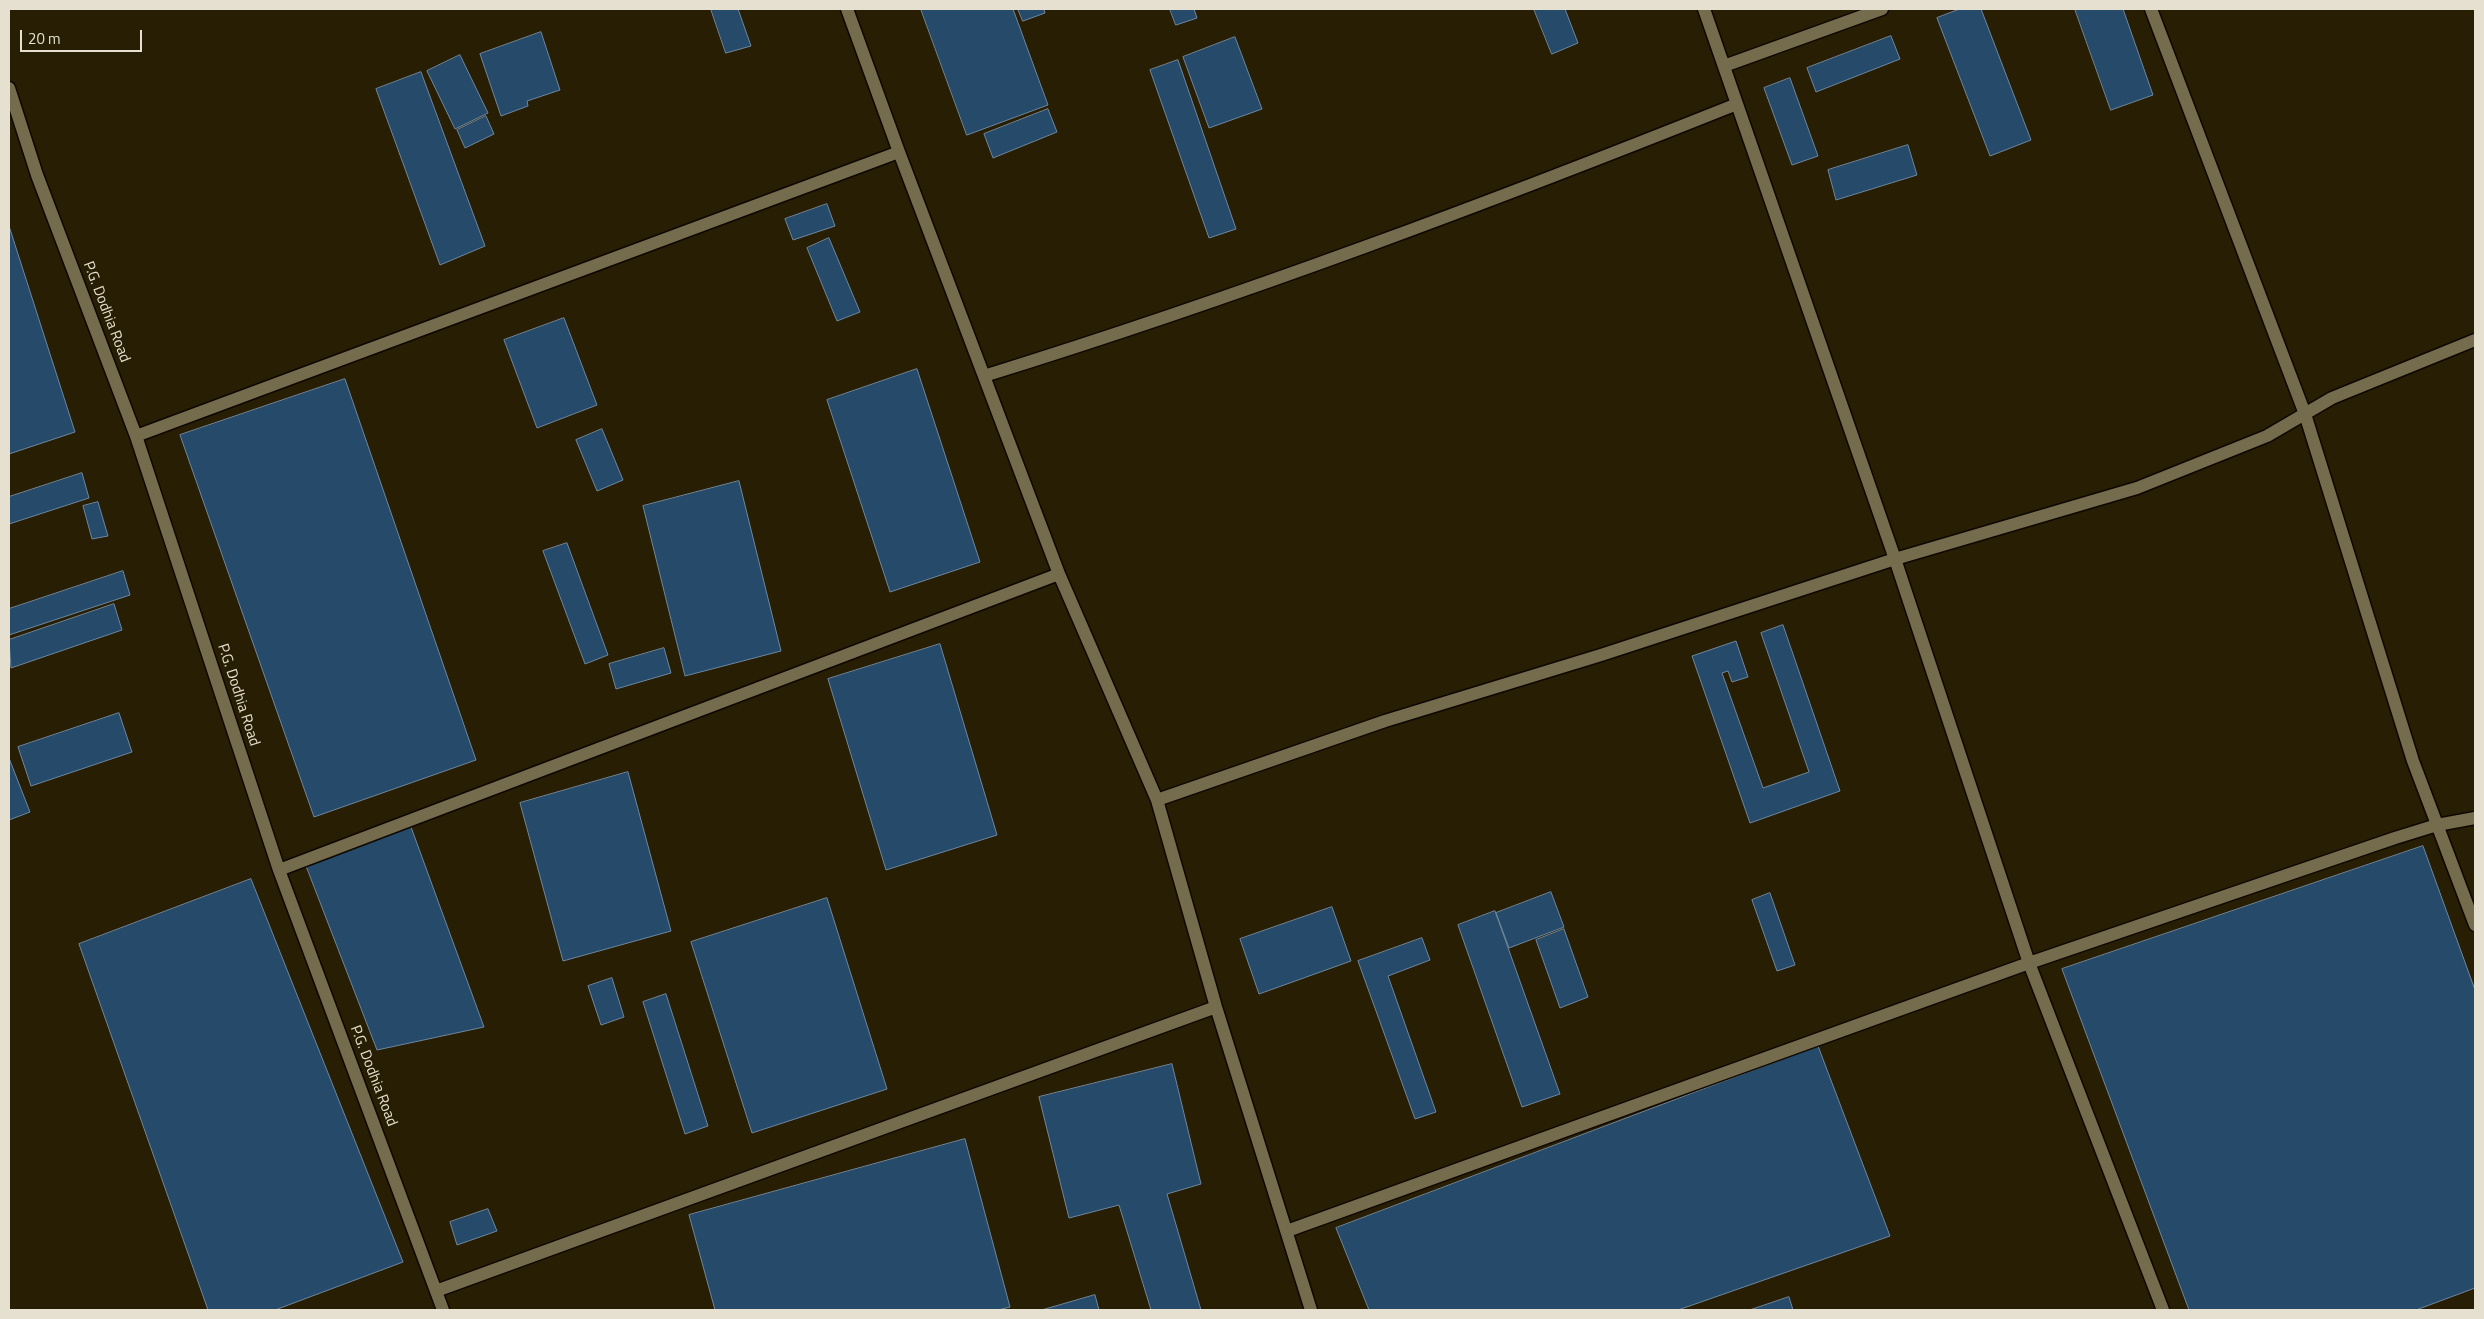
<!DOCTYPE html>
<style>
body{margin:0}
#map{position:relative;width:2484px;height:1319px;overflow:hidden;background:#271e03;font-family:"Titillium Web",sans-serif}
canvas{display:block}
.frame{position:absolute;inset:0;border:10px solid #e5e0d0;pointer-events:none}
.scale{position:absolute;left:20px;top:30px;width:122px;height:22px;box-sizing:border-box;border:2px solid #e5e0d0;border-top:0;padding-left:6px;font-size:15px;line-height:18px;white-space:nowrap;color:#e5e0d0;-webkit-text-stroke:4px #271e03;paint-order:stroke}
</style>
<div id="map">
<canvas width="2484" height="1319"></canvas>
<div class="frame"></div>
<div class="scale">20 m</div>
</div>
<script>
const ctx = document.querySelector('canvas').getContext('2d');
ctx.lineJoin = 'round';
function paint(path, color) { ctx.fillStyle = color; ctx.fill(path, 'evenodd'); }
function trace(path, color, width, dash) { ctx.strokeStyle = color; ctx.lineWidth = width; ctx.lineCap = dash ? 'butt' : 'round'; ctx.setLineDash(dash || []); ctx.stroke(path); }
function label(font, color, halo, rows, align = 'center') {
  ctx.font = font + ' "Titillium Web",sans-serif'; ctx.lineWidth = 5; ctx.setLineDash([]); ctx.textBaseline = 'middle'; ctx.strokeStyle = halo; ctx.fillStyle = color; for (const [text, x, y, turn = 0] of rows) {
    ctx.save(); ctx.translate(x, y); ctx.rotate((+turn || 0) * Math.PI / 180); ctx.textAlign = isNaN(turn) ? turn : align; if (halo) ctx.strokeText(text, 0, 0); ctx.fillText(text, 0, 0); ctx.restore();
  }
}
const building = new Path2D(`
 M 711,9 L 738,9 L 751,46 L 726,53 Z
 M 921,9 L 1013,9 L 1048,105 L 967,135 Z
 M 1018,9 L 1044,9 L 1045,13 L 1023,21 Z
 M 1170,9 L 1194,9 L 1197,18 L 1176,25 Z
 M 1534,9 L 1565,9 L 1578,43 L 1552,54 Z
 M 1960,9 L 1981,9 L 2031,140 L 1990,156 L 1937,18 Z
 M 2075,9 L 2123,9 L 2153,95 L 2111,110 Z
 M 541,32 L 560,90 L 527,101 L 528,106 L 501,116 L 480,54 Z
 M 1891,36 L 1900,59 L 1816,92 L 1807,68 Z
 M 1235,37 L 1262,109 L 1209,128 L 1183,57 Z
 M 460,55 L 488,113 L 455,129 L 427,71 Z
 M 1178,60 L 1236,229 L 1209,238 L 1150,70 Z
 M 421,72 L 485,246 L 440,265 L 376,89 Z
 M 1790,78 L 1818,156 L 1792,165 L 1764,88 Z
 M 1048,109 L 1057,132 L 993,158 L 984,134 Z
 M 486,116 L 494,134 L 465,148 L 457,130 Z
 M 1908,145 L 1917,175 L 1836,200 L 1828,170 Z
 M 827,204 L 835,226 L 793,240 L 785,219 Z
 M 9,226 L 75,432 L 9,454 Z
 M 829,238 L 860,312 L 837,321 L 807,248 Z
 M 564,318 L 597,405 L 537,428 L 504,340 Z
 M 917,369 L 980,562 L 890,592 L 827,400 Z
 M 345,379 L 476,760 L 314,817 L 180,435 Z
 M 602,429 L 623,480 L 597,491 L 576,440 Z
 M 82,473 L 89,498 L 9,524 L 9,497 Z
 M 739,481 L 781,651 L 685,676 L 643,506 Z
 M 98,502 L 108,536 L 92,539 L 83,506 Z
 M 567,543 L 608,655 L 585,664 L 543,551 Z
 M 123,571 L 130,595 L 9,635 L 9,609 Z
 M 114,604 L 122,630 L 11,668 L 9,640 Z
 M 1783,625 L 1840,791 L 1750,823 L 1692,656 L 1736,641 L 1748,677 L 1732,682 L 1728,671 L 1722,673 L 1763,788 L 1809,772 L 1761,633 Z
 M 940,644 L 997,835 L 886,870 L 828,679 Z
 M 664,648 L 671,673 L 616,689 L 609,664 Z
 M 119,713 L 132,752 L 31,786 L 18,747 Z
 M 9,758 L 30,812 L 9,820 Z
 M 628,772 L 671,931 L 563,961 L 520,803 Z
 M 411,827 L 484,1027 L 377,1050 L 306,866 Z
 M 2423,846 L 2475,990 L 2475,1288 L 2416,1310 L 2189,1310 L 2062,969 Z
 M 251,879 L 403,1262 L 275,1310 L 208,1310 L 79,944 Z
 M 1551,892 L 1564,927 L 1509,948 L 1496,913 Z
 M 1770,893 L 1795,965 L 1777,971 L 1752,900 Z
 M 827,898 L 887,1089 L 752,1133 L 691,942 Z
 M 1332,907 L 1351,961 L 1259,994 L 1240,939 Z
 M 1495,911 L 1560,1094 L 1522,1107 L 1458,925 Z
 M 1564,929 L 1588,997 L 1560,1008 L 1536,940 Z
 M 1422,938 L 1430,960 L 1388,976 L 1436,1112 L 1415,1119 L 1358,961 Z
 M 612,978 L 624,1017 L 601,1025 L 588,986 Z
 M 666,994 L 708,1126 L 685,1134 L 643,1002 Z
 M 1818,1046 L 1890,1236 L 1678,1310 L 1369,1310 L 1336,1228 Z
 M 1172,1064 L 1201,1184 L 1167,1194 L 1201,1310 L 1151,1310 L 1119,1205 L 1069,1218 L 1039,1097 Z
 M 965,1139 L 1010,1307 L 998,1310 L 715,1310 L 689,1215 Z
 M 488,1209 L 497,1231 L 457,1245 L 450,1222 Z
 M 1095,1295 L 1099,1310 L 1042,1310 Z
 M 1789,1297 L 1793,1310 L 1750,1310 Z`);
const minor = new Path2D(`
 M 847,9 L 899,152 L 1059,574 L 1157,800 L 1216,1007 L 1311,1310
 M 1704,9 L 1895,559 L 2029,963 L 2163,1310
 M 2151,9 L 2305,414 L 2413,761 L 2475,925
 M 1724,66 L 1882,9
 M 9,88 L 37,175 L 136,436 L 279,870 L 443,1310
 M 984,376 C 1239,297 1489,203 1737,104
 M 136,436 L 899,152
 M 1157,800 L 1385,721 L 1601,655 L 1895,559 L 2137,488 L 2267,436 L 2332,398 L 2475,340
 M 279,870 L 1059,574
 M 1287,1231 L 2029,963 L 2395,838 L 2437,825 L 2475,818
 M 436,1291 L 1216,1007`);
const streetNames = [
 ["P.G. Dodhia Road",106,312,69],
 ["P.G. Dodhia Road",238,695,72],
 ["P.G. Dodhia Road",373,1076,69]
];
paint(building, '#264a6a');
trace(building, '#6f879e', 1);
trace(minor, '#0f0800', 15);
trace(minor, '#756c4e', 12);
label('15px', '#e5e0d0', '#271e03', streetNames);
</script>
